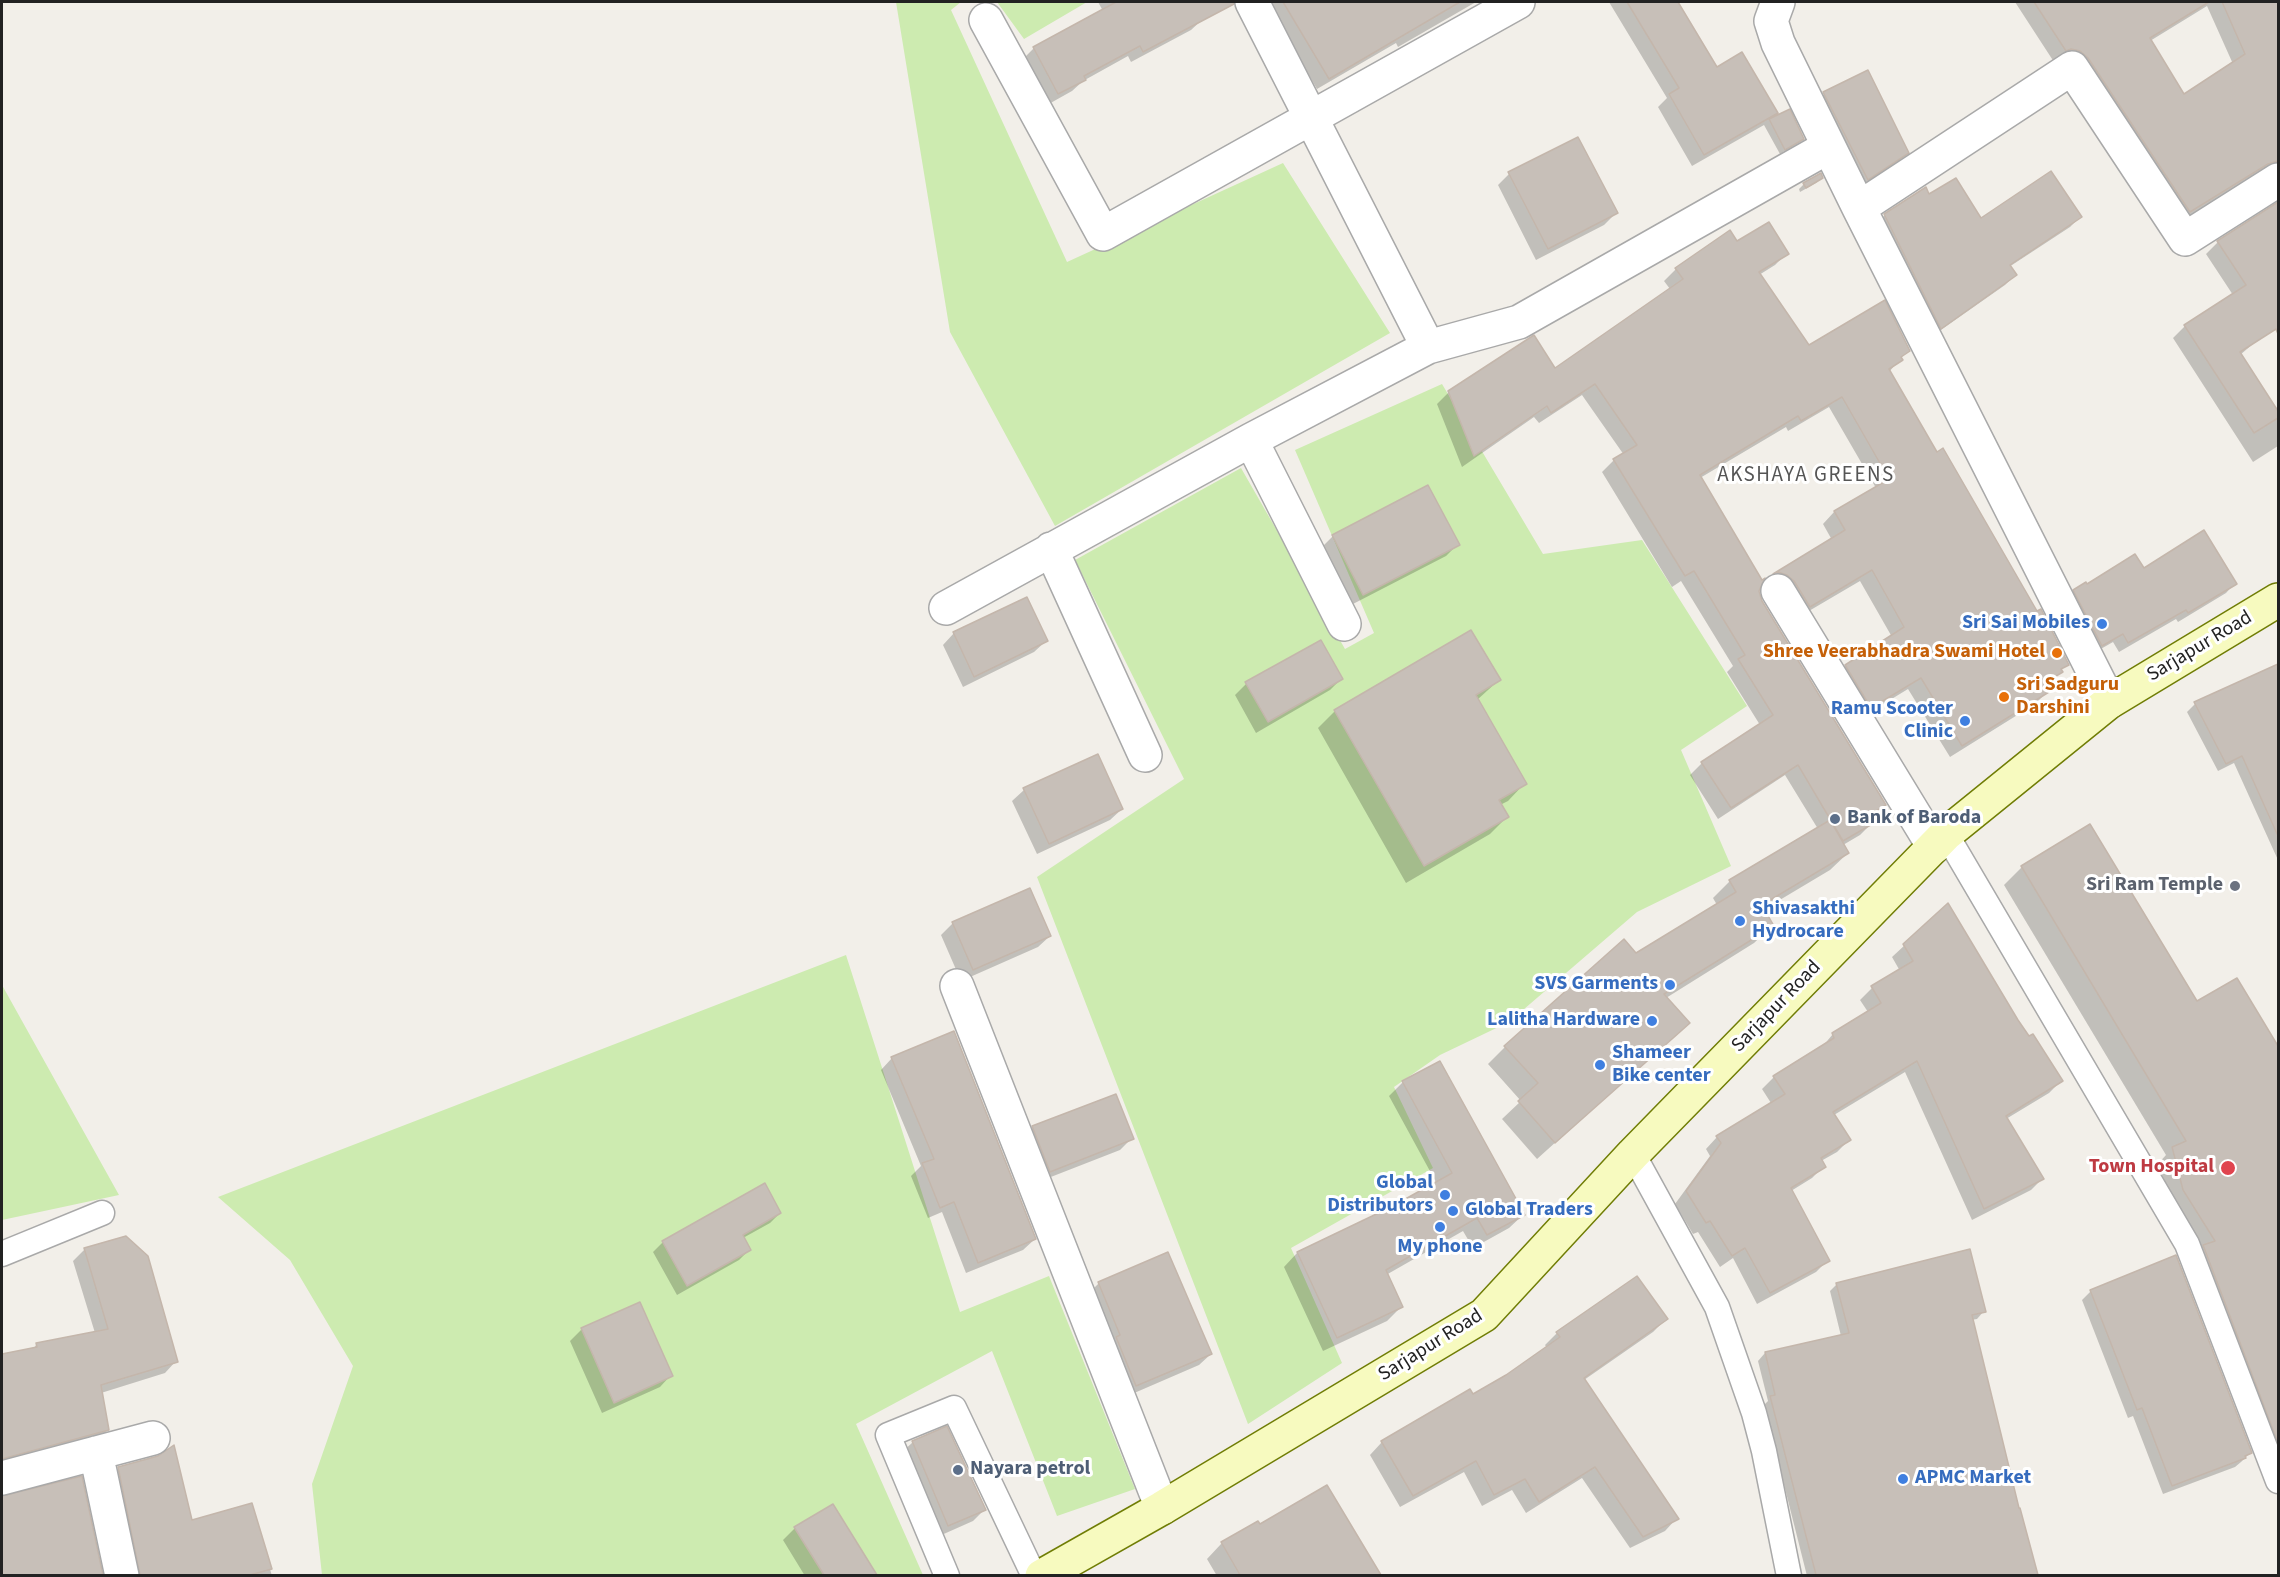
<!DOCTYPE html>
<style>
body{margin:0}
#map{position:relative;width:2280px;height:1577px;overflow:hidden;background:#f2efe9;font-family:"Source Sans 3",sans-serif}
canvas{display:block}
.frame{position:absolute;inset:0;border:3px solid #222;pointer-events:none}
</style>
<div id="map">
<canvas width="2280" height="1577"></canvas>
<div class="frame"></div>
</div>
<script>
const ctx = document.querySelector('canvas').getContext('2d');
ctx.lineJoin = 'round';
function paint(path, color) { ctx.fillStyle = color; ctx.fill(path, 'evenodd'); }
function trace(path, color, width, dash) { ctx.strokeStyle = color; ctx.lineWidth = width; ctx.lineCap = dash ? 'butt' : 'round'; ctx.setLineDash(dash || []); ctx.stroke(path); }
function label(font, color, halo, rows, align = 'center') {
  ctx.font = font + ' "Source Sans 3",sans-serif'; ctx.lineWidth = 6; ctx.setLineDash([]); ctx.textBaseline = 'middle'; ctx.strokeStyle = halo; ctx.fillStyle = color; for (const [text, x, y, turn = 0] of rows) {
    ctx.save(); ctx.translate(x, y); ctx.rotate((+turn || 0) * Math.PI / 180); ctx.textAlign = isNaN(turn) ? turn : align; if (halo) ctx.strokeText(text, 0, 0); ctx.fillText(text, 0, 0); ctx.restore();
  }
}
const grass = new Path2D(`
 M 896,2 L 961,2 L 951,10 L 1067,262 L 1283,163 L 1390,333 L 1055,526 L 950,332 Z
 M 997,2 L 1087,2 L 1024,39 Z
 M 1442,384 L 1543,554 L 1642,540 L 1747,706 L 1681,750 L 1731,866 L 1637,912 L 1509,1022 L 1440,1055 L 1394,1087 L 1433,1168 L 1291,1248 L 1342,1363 L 1248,1424 L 1037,877 L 1184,779 L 1075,560 L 1241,468 L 1345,649 L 1374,633 L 1295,450 Z
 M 846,955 L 960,1312 L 1049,1276 L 1135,1489 L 1057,1516 L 992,1351 L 856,1424 L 923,1575 L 322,1575 L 312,1484 L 353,1366 L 290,1260 L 218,1197 Z
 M 2,985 L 119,1195 L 2,1220 Z`);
const shadow = new Path2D(`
 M 1098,2 L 1224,2 L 1200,14 L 1203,19 L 1191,30 L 1131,62 L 1128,56 L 1083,81 L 1072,91 L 1047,105 L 1022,60 L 1034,48 L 1103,11 Z
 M 1266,2 L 1476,2 L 1398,47 L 1396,43 L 1317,89 Z
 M 1609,2 L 1676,2 L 1716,69 L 1776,113 L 1769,121 L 1789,111 L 1802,139 L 1780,154 L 1764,125 L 1692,166 L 1658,107 L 1667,98 Z
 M 2015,2 L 2278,2 L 2278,179 L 2255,175 L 2178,223 L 2054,62 ZM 2207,6 L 2233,64 L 2184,96 L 2150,41 Z
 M 1824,94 L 1907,152 L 1897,163 L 1857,189 L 1814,104 Z
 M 1509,174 L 1616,213 L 1604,225 L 1536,260 L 1498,185 Z
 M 1821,178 L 1816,183 L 1800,192 L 1799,189 L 1804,184 Z
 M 1929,196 L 1980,220 L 2080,217 L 2070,227 L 2009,267 L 2015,275 L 2005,285 L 1931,337 L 1875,225 L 1885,215 Z
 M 2278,204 L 2278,287 L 2243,310 L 2261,337 L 2240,355 L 2278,413 L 2278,446 L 2253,462 L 2173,338 L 2185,326 L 2233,295 L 2206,254 L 2218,242 Z
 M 1737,243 L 1787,253 L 1775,265 L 1759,275 L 1809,347 L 1908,350 L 1889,372 L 1936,454 L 2067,664 L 2044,687 L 2047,692 L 2035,704 L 1950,757 L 1908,689 L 1859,719 L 1834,678 L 1846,666 L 1892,637 L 1860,581 L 1797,618 L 1765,584 L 1774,575 L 1832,540 L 1823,524 L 1834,512 L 1876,488 L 1829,407 L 1788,431 L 1786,427 L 1700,478 L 1758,591 L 1761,601 L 1884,805 L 1870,818 L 1872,823 L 1860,835 L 1843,845 L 1848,853 L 1830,870 L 1763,910 L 1772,926 L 1754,943 L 1666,998 L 1688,1023 L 1537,1159 L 1502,1119 L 1521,1101 L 1488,1064 L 1505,1047 L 1636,955 L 1717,905 L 1713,898 L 1730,881 L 1818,829 L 1785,775 L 1718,819 L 1690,775 L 1702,763 L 1760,725 L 1727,672 L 1733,666 L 1681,581 L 1672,587 L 1602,472 L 1614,460 L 1624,455 L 1582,395 L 1539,423 L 1534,417 L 1462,467 L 1437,404 L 1449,392 L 1555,370 L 1670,289 L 1664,281 L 1676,269 Z
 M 1333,536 L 1458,544 L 1446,556 L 1351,605 L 1321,548 Z
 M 2143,570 L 2235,583 L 2226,593 L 2178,622 L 2176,619 L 2119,652 L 2113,642 L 2092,654 L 2065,600 L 2074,591 Z
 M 954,633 L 1046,641 L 1034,652 L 963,687 L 943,645 Z
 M 2255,677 L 2278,727 L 2278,860 L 2234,763 L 2218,771 L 2187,712 L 2195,704 Z
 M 1341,679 L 1330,690 L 1256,733 L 1235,695 L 1246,684 Z
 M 1499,680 L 1477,700 L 1525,783 L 1508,801 L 1500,805 L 1507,817 L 1490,834 L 1406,883 L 1318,728 L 1335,711 Z
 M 1024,790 L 1122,809 L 1110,820 L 1037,854 L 1012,801 Z
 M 2090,826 L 2197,1003 L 2237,980 L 2278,1049 L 2278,1453 L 2155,1167 L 2166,1155 L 2004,885 L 2022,867 Z
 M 1947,906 L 2016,1021 L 2061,1081 L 2049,1093 L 2006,1119 L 2042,1179 L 2031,1190 L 1972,1220 L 1905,1072 L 1834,1115 L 1849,1140 L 1837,1152 L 1821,1161 L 1824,1166 L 1812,1178 L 1791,1191 L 1828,1260 L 1816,1272 L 1757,1304 L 1733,1258 L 1720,1267 L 1698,1232 L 1693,1234 L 1675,1204 L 1710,1156 L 1706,1149 L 1717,1137 L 1771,1103 L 1762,1089 L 1774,1077 L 1822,1047 L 1833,1034 L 1868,1012 L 1860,1000 L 1872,988 L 1900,971 L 1892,957 Z
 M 953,923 L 1050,936 L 1038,947 L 961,981 L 941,935 Z
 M 892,1058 L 1035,1239 L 1023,1250 L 966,1273 L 942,1212 L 928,1218 L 911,1176 L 921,1166 L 881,1070 Z
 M 1439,1063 L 1523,1215 L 1509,1228 L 1473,1248 L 1463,1231 L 1386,1275 L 1401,1307 L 1387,1321 L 1323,1351 L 1284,1267 L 1297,1253 L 1392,1209 L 1437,1184 L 1389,1096 L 1402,1083 Z
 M 1033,1128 L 1132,1138 L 1120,1150 L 1038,1182 L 1022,1139 Z
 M 780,1213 L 770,1223 L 743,1238 L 749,1250 L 739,1260 L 677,1295 L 653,1252 L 663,1242 Z
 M 85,1249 L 176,1361 L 165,1373 L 101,1393 L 108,1430 L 96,1441 L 2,1466 L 2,1355 L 32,1350 L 37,1344 L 95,1333 L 73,1261 Z
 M 1099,1283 L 1211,1354 L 1199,1365 L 1125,1397 L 1087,1295 Z
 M 1837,1284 L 1984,1311 L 1977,1319 L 1971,1320 L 2036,1576 L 1807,1576 L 1764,1405 L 1768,1401 L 1758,1361 L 1765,1353 L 1841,1336 L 1830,1291 Z
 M 2091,1291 L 2250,1453 L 2241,1462 L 2235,1467 L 2163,1494 L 2133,1416 L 2128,1418 L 2082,1300 Z
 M 640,1304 L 671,1375 L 660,1387 L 602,1413 L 570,1341 L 581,1330 Z
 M 1666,1319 L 1653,1332 L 1584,1380 L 1677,1518 L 1665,1531 L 1630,1548 L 1582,1478 L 1526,1513 L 1512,1490 L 1482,1506 L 1464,1472 L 1400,1507 L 1370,1455 L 1382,1442 L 1507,1376 L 1547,1348 L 1545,1345 L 1557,1333 Z
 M 913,1442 L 985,1509 L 973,1521 L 937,1537 L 901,1453 Z
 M 119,1468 L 191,1522 L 251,1504 L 272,1576 L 126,1576 L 107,1480 Z
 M 81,1478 L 101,1576 L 2,1576 L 2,1500 L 4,1498 Z
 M 1327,1487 L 1379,1576 L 1217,1576 L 1207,1559 L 1221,1544 L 1258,1523 L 1259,1526 Z
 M 832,1506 L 875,1576 L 805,1576 L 783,1540 L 795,1528 Z`);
const building = new Path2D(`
 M 1116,2 L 1233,2 L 1234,4 L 1143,52 L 1140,46 L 1084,76 L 1086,80 L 1058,94 L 1033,47 Z
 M 1283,2 L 1460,2 L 1329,79 Z
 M 1627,2 L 1678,2 L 1717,67 L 1742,52 L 1778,113 L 1704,155 L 1669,94 L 1679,88 Z
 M 2034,2 L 2209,2 L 2150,38 L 2184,94 L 2245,54 L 2222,2 L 2278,2 L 2278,161 L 2268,164 L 2190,212 L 2088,58 L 2080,51 L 2071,49 L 2066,51 Z
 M 1868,70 L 1909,153 L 1868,180 L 1823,92 Z
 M 1790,109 L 1804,139 L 1785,150 L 1769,119 Z
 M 1578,137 L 1618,213 L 1548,249 L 1508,172 Z
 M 2051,171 L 2082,217 L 2010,265 L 2017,275 L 1941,329 L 1884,214 L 1926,187 L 1929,194 L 1956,178 L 1981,218 Z
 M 1821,173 L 1823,178 L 1806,188 L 1803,183 Z
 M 2278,202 L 2278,334 L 2276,329 L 2240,352 L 2278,411 L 2278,418 L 2254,433 L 2184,325 L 2246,285 L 2217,241 Z
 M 1769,222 L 1789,254 L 1759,272 L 1809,345 L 1885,300 L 1910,351 L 1901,357 L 1903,360 L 1889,369 L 1937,452 L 1943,448 L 2037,611 L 2041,609 L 2069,665 L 2061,669 L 2063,672 L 2044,683 L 2049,692 L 1962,746 L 1921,678 L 1871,708 L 1845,665 L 1904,627 L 1872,570 L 1810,607 L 1794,581 L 1787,575 L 1778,572 L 1773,574 L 1845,530 L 1834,511 L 1889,479 L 1842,397 L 1801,421 L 1798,416 L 1700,475 L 1762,580 L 1765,578 L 1759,591 L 1762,601 L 1886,805 L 1870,815 L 1874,823 L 1843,841 L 1798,765 L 1731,808 L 1701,762 L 1773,715 L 1738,659 L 1745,655 L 1694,571 L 1685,576 L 1613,459 L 1637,445 L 1595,384 L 1551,413 L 1547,406 L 1474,456 L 1448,391 L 1534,335 L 1555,368 L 1683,279 L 1675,268 L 1730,230 L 1737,241 Z
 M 1428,485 L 1460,545 L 1363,595 L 1332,535 Z
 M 2204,530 L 2237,584 L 2188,613 L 2186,610 L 2128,643 L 2123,634 L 2102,646 L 2073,590 L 2086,582 L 2087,584 L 2135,554 L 2144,568 Z
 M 1027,597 L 1048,641 L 974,677 L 953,632 Z
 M 1471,630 L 1501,680 L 1476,695 L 1527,784 L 1499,800 L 1509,817 L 1424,866 L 1334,710 Z
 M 1321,640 L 1343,679 L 1268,722 L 1245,682 Z
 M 2278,664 L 2278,836 L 2242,756 L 2226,764 L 2194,702 Z
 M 1098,754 L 1123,809 L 1049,844 L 1023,788 Z
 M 1830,820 L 1849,853 L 1762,905 L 1774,926 L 1664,994 L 1690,1023 L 1555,1143 L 1518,1101 L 1538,1083 L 1504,1046 L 1624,939 L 1636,953 L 1736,892 L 1729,880 Z
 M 2090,824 L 2197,1001 L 2237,978 L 2278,1046 L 2278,1443 L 2203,1245 L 2215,1241 L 2183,1190 L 2172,1147 L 2186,1141 L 2021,866 Z
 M 1030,888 L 1051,936 L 973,970 L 952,922 Z
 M 1948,903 L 2018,1020 L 2029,1036 L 2033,1034 L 2063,1081 L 2006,1116 L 2044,1179 L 1984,1209 L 1917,1061 L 1833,1112 L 1851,1140 L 1821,1158 L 1826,1167 L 1791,1188 L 1830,1261 L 1770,1293 L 1745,1248 L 1732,1256 L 1710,1221 L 1706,1223 L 1686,1191 L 1721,1143 L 1716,1136 L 1785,1094 L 1773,1076 L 1834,1038 L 1832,1033 L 1881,1003 L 1871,986 L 1913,961 L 1903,944 Z
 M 954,1031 L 1036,1239 L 978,1263 L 954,1202 L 940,1208 L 922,1163 L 934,1159 L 891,1057 Z
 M 1440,1061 L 1525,1215 L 1487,1235 L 1477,1218 L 1386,1270 L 1403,1307 L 1337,1338 L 1297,1252 L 1391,1207 L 1452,1173 L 1402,1081 Z
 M 1116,1094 L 1134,1139 L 1050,1172 L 1032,1126 Z
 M 765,1183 L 781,1213 L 743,1235 L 751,1250 L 687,1286 L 662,1241 Z
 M 126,1236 L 148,1256 L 178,1362 L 101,1385 L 109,1430 L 2,1459 L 2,1354 L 37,1347 L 36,1343 L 108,1329 L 84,1248 Z
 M 1970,1249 L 1986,1312 L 1972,1315 L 2019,1508 L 2020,1508 L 2038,1575 L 1816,1575 L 1770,1396 L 1775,1395 L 1765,1352 L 1849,1333 L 1836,1283 Z
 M 1168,1252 L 1212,1354 L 1136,1386 L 1116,1337 L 1120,1335 L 1098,1282 Z
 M 2176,1255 L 2252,1453 L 2245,1456 L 2246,1458 L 2172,1486 L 2142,1408 L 2137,1410 L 2090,1290 Z
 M 1637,1276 L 1668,1319 L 1584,1378 L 1679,1519 L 1643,1537 L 1595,1467 L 1539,1502 L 1525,1479 L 1494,1495 L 1476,1461 L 1413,1496 L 1381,1441 L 1470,1389 L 1473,1394 L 1506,1375 L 1560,1337 L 1556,1332 Z
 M 640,1302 L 673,1376 L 614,1403 L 581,1328 Z
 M 947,1426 L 986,1510 L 948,1526 L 912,1441 Z
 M 174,1445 L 192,1520 L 252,1503 L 272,1569 L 250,1575 L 140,1575 L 118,1467 L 158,1456 Z
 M 82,1476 L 103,1575 L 2,1575 L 2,1496 Z
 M 1327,1485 L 1381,1575 L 1240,1575 L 1221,1542 L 1258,1521 L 1260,1524 Z
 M 833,1504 L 877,1575 L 824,1575 L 794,1527 Z`);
const lane = new Path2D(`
 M 1946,834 L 2187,1244 L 2278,1481
 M 1633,1154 L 1717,1307 L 1754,1413 L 1764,1451 L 1789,1576
 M 2,1254 L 102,1213
 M 947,1576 L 888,1435 L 954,1408 L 1034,1576`);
const street = new Path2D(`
 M 1252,2 L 1428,347
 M 1778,2 L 1771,21 L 1778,43 L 1859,208 L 2109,702
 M 986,20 L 1103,234 L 1518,2
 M 1859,208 L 2072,68 L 2185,239 L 2278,180
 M 1251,440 L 1344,624
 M 1051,549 L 1145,755
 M 1778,591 L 1934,847
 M 946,608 L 1251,440 L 1428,347 L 1519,322 L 1828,147
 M 957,986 L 1162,1508
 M 96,1453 L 122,1576
 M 2,1478 L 153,1438`);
const secondary = new Path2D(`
 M 1042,1576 L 1162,1508 L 1484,1315 L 1633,1154 L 1946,834 L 2109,702 L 2278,600`);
const markers = [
 [2102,624,6,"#3f7fe0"],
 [2057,653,6,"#e8710a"],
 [2004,697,6,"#e8710a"],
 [1965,721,6,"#3f7fe0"],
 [1835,819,6,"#5c6f8a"],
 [2235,886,6,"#6b7280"],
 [1740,921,6,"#3f7fe0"],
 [1670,985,6,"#3f7fe0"],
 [1652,1021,6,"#3f7fe0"],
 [1600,1065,6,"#3f7fe0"],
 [2228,1168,8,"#e0444e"],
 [1445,1195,6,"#3f7fe0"],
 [1453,1211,6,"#3f7fe0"],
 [1440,1227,6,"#3f7fe0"],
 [958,1470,6,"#5c6f8a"],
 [1903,1479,6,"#3f7fe0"]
];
const shopNames = [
 ["Sri Sai Mobiles",2090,624],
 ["Ramu Scooter",1953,710],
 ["Clinic",1953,733],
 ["Shivasakthi",1752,910,"left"],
 ["Hydrocare",1752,933,"left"],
 ["SVS Garments",1658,985],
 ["Lalitha Hardware",1640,1021],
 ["Shameer",1612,1054,"left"],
 ["Bike center",1612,1077,"left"],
 ["Global",1433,1184],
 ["Distributors",1433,1207],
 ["Global Traders",1465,1211,"left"],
 ["My phone",1440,1248,"center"],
 ["APMC Market",1915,1479,"left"]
];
const streetNames = [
 ["Sarjapur Road",2200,647,-31],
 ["Sarjapur Road",1777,1007,-46],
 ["Sarjapur Road",1431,1346,-32]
];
const foodNames = [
 ["Shree Veerabhadra Swami Hotel",2045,653],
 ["Sri Sadguru",2016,686,"left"],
 ["Darshini",2016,709,"left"]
];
const serviceNames = [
 ["Bank of Baroda",1847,819],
 ["Nayara petrol",970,1470]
];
const worshipNames = [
 ["Sri Ram Temple",2223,886]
];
const healthNames = [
 ["Town Hospital",2214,1168]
];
const neighbourhoodNames = [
 ["AKSHAYA GREENS",1806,476]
];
paint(grass, '#cdebb0');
paint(shadow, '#0003');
paint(building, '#c7bfb8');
trace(building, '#c4b6ab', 1.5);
trace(lane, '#a9a9a9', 27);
trace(street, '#a9a9a9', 36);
trace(secondary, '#707d05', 36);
trace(lane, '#fff', 24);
trace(street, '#fff', 33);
trace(secondary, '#f7fabf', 33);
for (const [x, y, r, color] of markers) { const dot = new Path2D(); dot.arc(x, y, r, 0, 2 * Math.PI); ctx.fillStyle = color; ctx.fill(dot); trace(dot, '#fff', 2); }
label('bold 20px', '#366cbe', '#fff', shopNames, 'right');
label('20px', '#222', '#fff', streetNames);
label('bold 20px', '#c56008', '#fff', foodNames, 'right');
label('bold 20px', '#4e5e75', '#fff', serviceNames, 'left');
label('bold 20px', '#5b616d', '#fff', worshipNames, 'right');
label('bold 20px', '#be3a42', '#fff', healthNames, 'right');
ctx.letterSpacing = '1.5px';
label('21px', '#555', '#fff', neighbourhoodNames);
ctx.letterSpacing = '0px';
</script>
